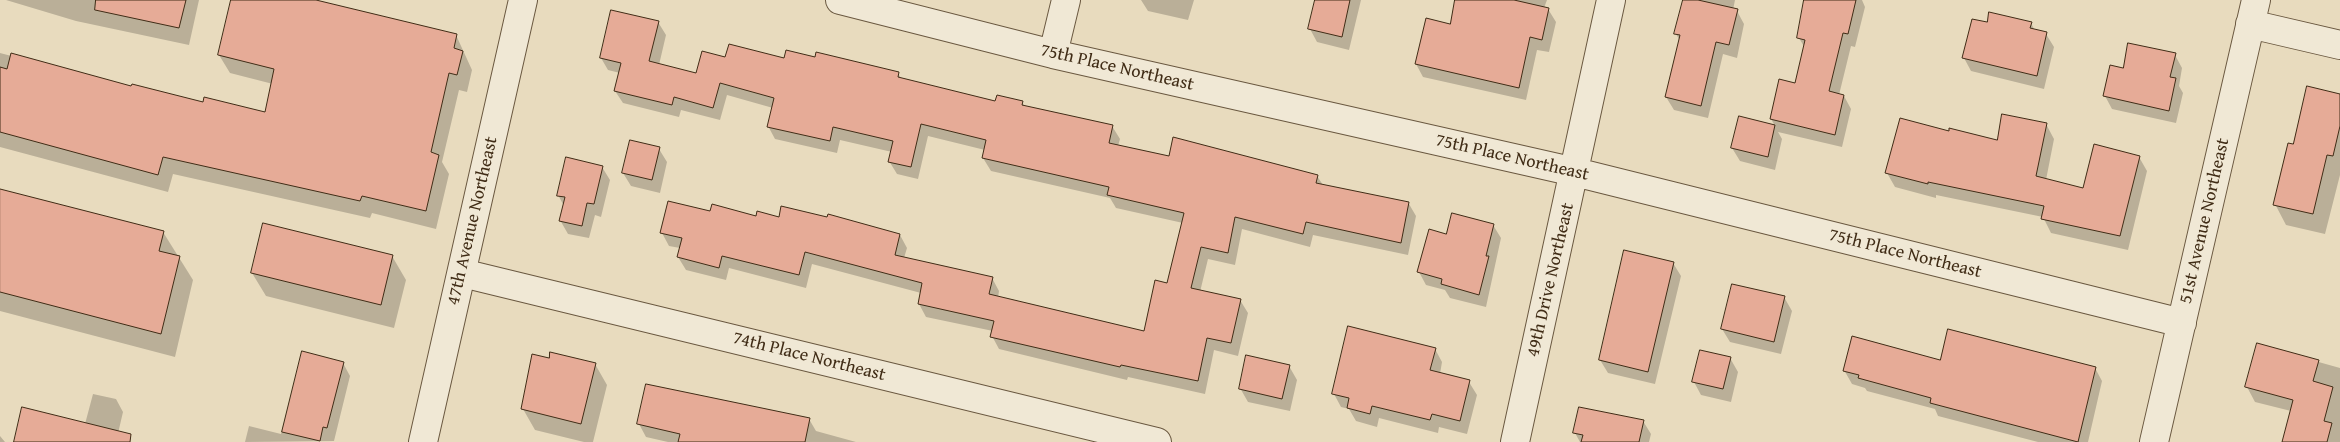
<!DOCTYPE html>
<style>
body{margin:0}
canvas{display:block;background:#e8dbbe}
</style>
<canvas width="2340" height="442"></canvas>
<script>
const ctx = document.querySelector('canvas').getContext('2d');
ctx.lineJoin = 'round';
function paint(path, color) { ctx.fillStyle = color; ctx.fill(path, 'evenodd'); }
function trace(path, color, width, dash) { ctx.strokeStyle = color; ctx.lineWidth = width; ctx.lineCap = dash ? 'butt' : 'round'; ctx.setLineDash(dash || []); ctx.stroke(path); }
function label(font, color, halo, rows, align = 'center') {
  ctx.font = font + ' "Gentium Book Plus",serif'; ctx.lineWidth = 4; ctx.setLineDash([]); ctx.textBaseline = 'middle'; ctx.strokeStyle = halo; ctx.fillStyle = color; for (const [text, x, y, turn = 0] of rows) {
    ctx.save(); ctx.translate(x, y); ctx.rotate((+turn || 0) * Math.PI / 180); ctx.textAlign = isNaN(turn) ? turn : align; if (halo) ctx.strokeText(text, 0, 0); ctx.fillText(text, 0, 0); ctx.restore();
  }
}
const shadow = new Path2D(`
 M 6,0 L 199,0 L 189,45 L 76,21 Z
 M 233,0 L 312,0 L 456,35 L 472,70 L 467,92 L 459,90 L 442,162 L 449,174 L 436,229 L 372,213 L 370,218 L 173,174 L 168,192 L 0,147 L 0,53 L 132,87 L 204,104 L 266,114 L 273,84 L 230,73 L 219,55 Z
 M 1141,0 L 1194,0 L 1188,20 L 1148,11 Z
 M 1316,0 L 1361,0 L 1349,50 L 1317,42 L 1310,29 Z
 M 1456,0 L 1547,0 L 1544,8 L 1548,9 L 1556,22 L 1549,52 L 1537,50 L 1526,100 L 1423,77 L 1416,64 L 1426,20 L 1451,26 Z
 M 1684,0 L 1735,0 L 1733,10 L 1737,11 L 1744,24 L 1737,58 L 1723,54 L 1708,118 L 1674,110 L 1666,97 L 1680,41 L 1676,34 Z
 M 1806,0 L 1862,0 L 1865,7 L 1855,47 L 1851,46 L 1839,95 L 1844,96 L 1851,109 L 1842,147 L 1778,132 L 1782,139 L 1775,170 L 1740,161 L 1732,148 L 1740,118 L 1775,126 L 1771,119 L 1796,85 L 1805,48 L 1799,38 Z
 M 658,22 L 666,35 L 659,65 L 697,75 L 726,58 L 785,60 L 898,73 L 901,79 L 996,103 L 1022,102 L 1025,107 L 1112,126 L 1120,139 L 1118,146 L 1170,158 L 1317,176 L 1323,185 L 1409,204 L 1416,216 L 1408,255 L 1313,235 L 1310,247 L 1242,229 L 1235,265 L 1208,259 L 1200,292 L 1240,300 L 1248,313 L 1238,356 L 1214,350 L 1205,394 L 1128,377 L 1127,380 L 999,349 L 992,336 L 993,331 L 926,317 L 919,304 L 921,293 L 812,264 L 806,288 L 729,268 L 726,280 L 686,270 L 678,257 L 680,248 L 669,246 L 662,233 L 711,212 L 780,218 L 900,235 L 907,248 L 904,258 L 992,278 L 999,291 L 998,298 L 1145,333 L 1168,285 L 1183,223 L 1116,208 L 1110,198 L 991,171 L 983,158 L 985,150 L 928,136 L 918,179 L 897,174 L 889,161 L 892,152 L 840,140 L 837,153 L 775,139 L 768,126 L 773,108 L 727,95 L 720,120 L 681,110 L 679,117 L 623,103 L 615,91 L 620,73 L 608,70 L 601,58 Z
 M 2031,23 L 2035,31 L 2046,34 L 2054,47 L 2044,89 L 1971,71 L 1964,58 L 1988,24 Z
 M 2175,55 L 2182,68 L 2179,86 L 2183,93 L 2176,123 L 2112,109 L 2105,96 Z
 M 2340,95 L 2340,175 L 2325,234 L 2286,225 L 2275,204 L 2294,146 Z
 M 2046,124 L 2054,139 L 2046,180 L 2084,189 L 2139,157 L 2147,171 L 2128,250 L 2051,233 L 2043,217 L 1936,195 L 1936,198 L 1895,187 L 1887,173 L 1950,132 L 1998,141 Z
 M 659,149 L 667,162 L 660,193 L 631,186 L 623,173 Z
 M 602,167 L 610,180 L 601,217 L 595,215 L 589,238 L 568,234 L 560,220 L 564,206 L 558,195 Z
 M 0,190 L 163,232 L 193,280 L 175,357 L 0,311 Z
 M 1493,225 L 1501,238 L 1486,307 L 1450,298 L 1445,290 L 1426,285 L 1419,272 L 1447,236 Z
 M 392,256 L 406,280 L 394,328 L 266,296 L 252,273 Z
 M 1673,263 L 1681,276 L 1655,384 L 1608,373 L 1600,360 Z
 M 1784,297 L 1792,311 L 1781,354 L 1730,342 L 1722,329 Z
 M 2258,345 L 2340,368 L 2340,442 L 2283,442 L 2291,411 L 2255,402 L 2247,387 Z
 M 1435,349 L 1442,362 L 1440,374 L 1469,382 L 1477,395 L 1467,434 L 1439,427 L 1438,433 L 1379,418 L 1377,427 L 1356,421 L 1349,409 L 1341,407 L 1334,394 Z
 M 302,353 L 343,363 L 350,376 L 334,441 L 245,442 L 249,426 L 281,434 Z
 M 1730,358 L 1738,372 L 1731,402 L 1701,395 L 1694,382 Z
 M 550,359 L 595,364 L 607,385 L 593,442 L 584,442 L 535,430 L 523,409 Z
 M 1941,361 L 2095,368 L 2102,381 L 2088,442 L 2038,442 L 1938,416 L 1935,409 L 1867,391 L 1865,388 L 1852,384 L 1844,370 Z
 M 1289,366 L 1297,380 L 1290,411 L 1248,402 L 1240,388 Z
 M 93,394 L 116,399 L 123,412 L 116,442 L 15,442 L 85,424 Z
 M 809,419 L 816,431 L 856,442 L 668,442 L 646,437 L 639,424 Z
 M 1643,421 L 1651,434 L 1649,442 L 1580,442 L 1575,433 Z
 M 0,436 L 5,442 L 0,442 Z`);
const building = new Path2D(`
 M 96,0 L 186,0 L 179,28 L 95,10 Z
 M 231,0 L 316,0 L 457,34 L 454,48 L 463,51 L 457,75 L 449,73 L 431,152 L 439,155 L 426,211 L 362,196 L 360,201 L 163,157 L 158,175 L 0,132 L 0,67 L 7,69 L 11,53 L 131,86 L 132,84 L 203,102 L 204,97 L 265,112 L 274,69 L 218,55 Z
 M 1315,0 L 1350,0 L 1342,37 L 1308,29 Z
 M 1455,0 L 1514,0 L 1549,8 L 1542,40 L 1530,37 L 1519,88 L 1415,64 L 1426,18 L 1450,24 Z
 M 1683,0 L 1698,0 L 1738,9 L 1729,45 L 1716,42 L 1701,106 L 1665,97 L 1680,35 L 1674,34 Z
 M 1804,0 L 1856,0 L 1848,34 L 1843,33 L 1829,91 L 1844,95 L 1835,135 L 1770,119 L 1779,79 L 1795,83 L 1805,40 L 1797,38 Z
 M 611,10 L 659,21 L 649,61 L 696,73 L 702,51 L 725,57 L 729,44 L 784,58 L 786,50 L 815,57 L 816,52 L 899,72 L 898,77 L 995,101 L 997,95 L 1023,101 L 1022,105 L 1113,125 L 1109,143 L 1169,156 L 1173,137 L 1318,175 L 1316,183 L 1409,202 L 1401,243 L 1306,222 L 1303,234 L 1235,217 L 1228,253 L 1201,247 L 1191,288 L 1241,299 L 1231,343 L 1207,338 L 1198,381 L 1121,365 L 1120,367 L 990,337 L 994,321 L 918,304 L 922,283 L 805,252 L 799,275 L 722,256 L 719,268 L 677,257 L 682,238 L 660,233 L 668,201 L 710,211 L 712,204 L 756,216 L 757,211 L 779,217 L 781,206 L 827,217 L 828,214 L 900,234 L 895,255 L 993,277 L 989,294 L 1144,331 L 1155,280 L 1167,283 L 1184,213 L 1107,195 L 1109,187 L 982,158 L 986,140 L 921,124 L 911,167 L 888,162 L 893,141 L 833,127 L 830,141 L 767,127 L 774,98 L 720,83 L 713,108 L 674,97 L 672,105 L 614,91 L 621,63 L 600,58 Z
 M 1989,12 L 2032,22 L 2030,28 L 2047,32 L 2037,76 L 1962,58 L 1972,19 L 1987,22 Z
 M 2128,43 L 2176,53 L 2170,77 L 2176,78 L 2169,111 L 2103,96 L 2110,65 L 2123,68 Z
 M 2307,86 L 2340,94 L 2340,126 L 2333,156 L 2327,155 L 2313,214 L 2273,205 L 2288,143 L 2293,144 Z
 M 2002,114 L 2047,123 L 2036,176 L 2083,188 L 2094,144 L 2140,156 L 2120,236 L 2041,219 L 2044,206 L 1928,182 L 1928,184 L 1885,173 L 1900,118 L 1949,131 L 1949,128 L 1997,140 Z
 M 1739,116 L 1775,125 L 1768,157 L 1731,148 Z
 M 630,140 L 660,147 L 652,180 L 622,173 Z
 M 566,157 L 603,166 L 594,204 L 587,203 L 582,226 L 559,221 L 565,197 L 557,196 Z
 M 0,189 L 164,231 L 159,251 L 180,256 L 161,334 L 0,292 Z
 M 1452,213 L 1494,224 L 1486,256 L 1489,256 L 1479,295 L 1441,284 L 1442,279 L 1417,272 L 1429,229 L 1446,234 Z
 M 263,223 L 393,255 L 381,305 L 251,273 Z
 M 1624,250 L 1674,262 L 1648,372 L 1599,360 Z
 M 1732,284 L 1785,296 L 1774,342 L 1721,329 Z
 M 1348,326 L 1436,348 L 1430,370 L 1470,380 L 1460,421 L 1432,414 L 1430,420 L 1372,406 L 1370,414 L 1347,408 L 1349,398 L 1332,394 Z
 M 1948,329 L 2096,367 L 2078,442 L 1930,403 L 1931,398 L 1858,378 L 1859,375 L 1843,371 L 1852,336 L 1940,360 Z
 M 2257,343 L 2319,360 L 2313,381 L 2333,387 L 2324,421 L 2332,423 L 2327,442 L 2282,442 L 2293,400 L 2245,387 Z
 M 1700,350 L 1731,357 L 1723,389 L 1692,382 Z
 M 302,351 L 344,362 L 327,428 L 323,427 L 320,441 L 282,432 Z
 M 550,352 L 596,363 L 581,424 L 521,409 L 532,354 L 549,358 Z
 M 1246,355 L 1290,365 L 1282,399 L 1239,389 Z
 M 646,384 L 810,418 L 805,442 L 678,442 L 680,434 L 637,424 Z
 M 22,407 L 131,434 L 130,442 L 14,442 Z
 M 1579,407 L 1644,420 L 1639,442 L 1581,442 L 1583,435 L 1573,433 Z`);
const minor = new Path2D(`
 M 840,0 L 1053,54 L 1575,172 L 2182,323
 M 2250,24 L 2340,45
 M 1053,54 L 1066,0
 M 462,273 L 1157,442
 M 423,442 L 523,0
 M 1515,442 L 1611,0
 M 2154,442 L 2256,0`);
const streetNames = [
 ["75th Place Northeast",1117,68,13],
 ["75th Place Northeast",1512,158,13],
 ["47th Avenue Northeast",473,221,-77],
 ["51st Avenue Northeast",2205,221,-77],
 ["75th Place Northeast",1905,254,14],
 ["49th Drive Northeast",1551,280,-77],
 ["74th Place Northeast",809,357,14]
];
paint(shadow, '#0003');
paint(building, '#e6ab97');
trace(building, '#402c16', 1);
trace(minor, '#6a5840', 30);
trace(minor, '#f0e8d5', 28);
label('18px', '#402c16', '#f0e8d5', streetNames);
</script>
